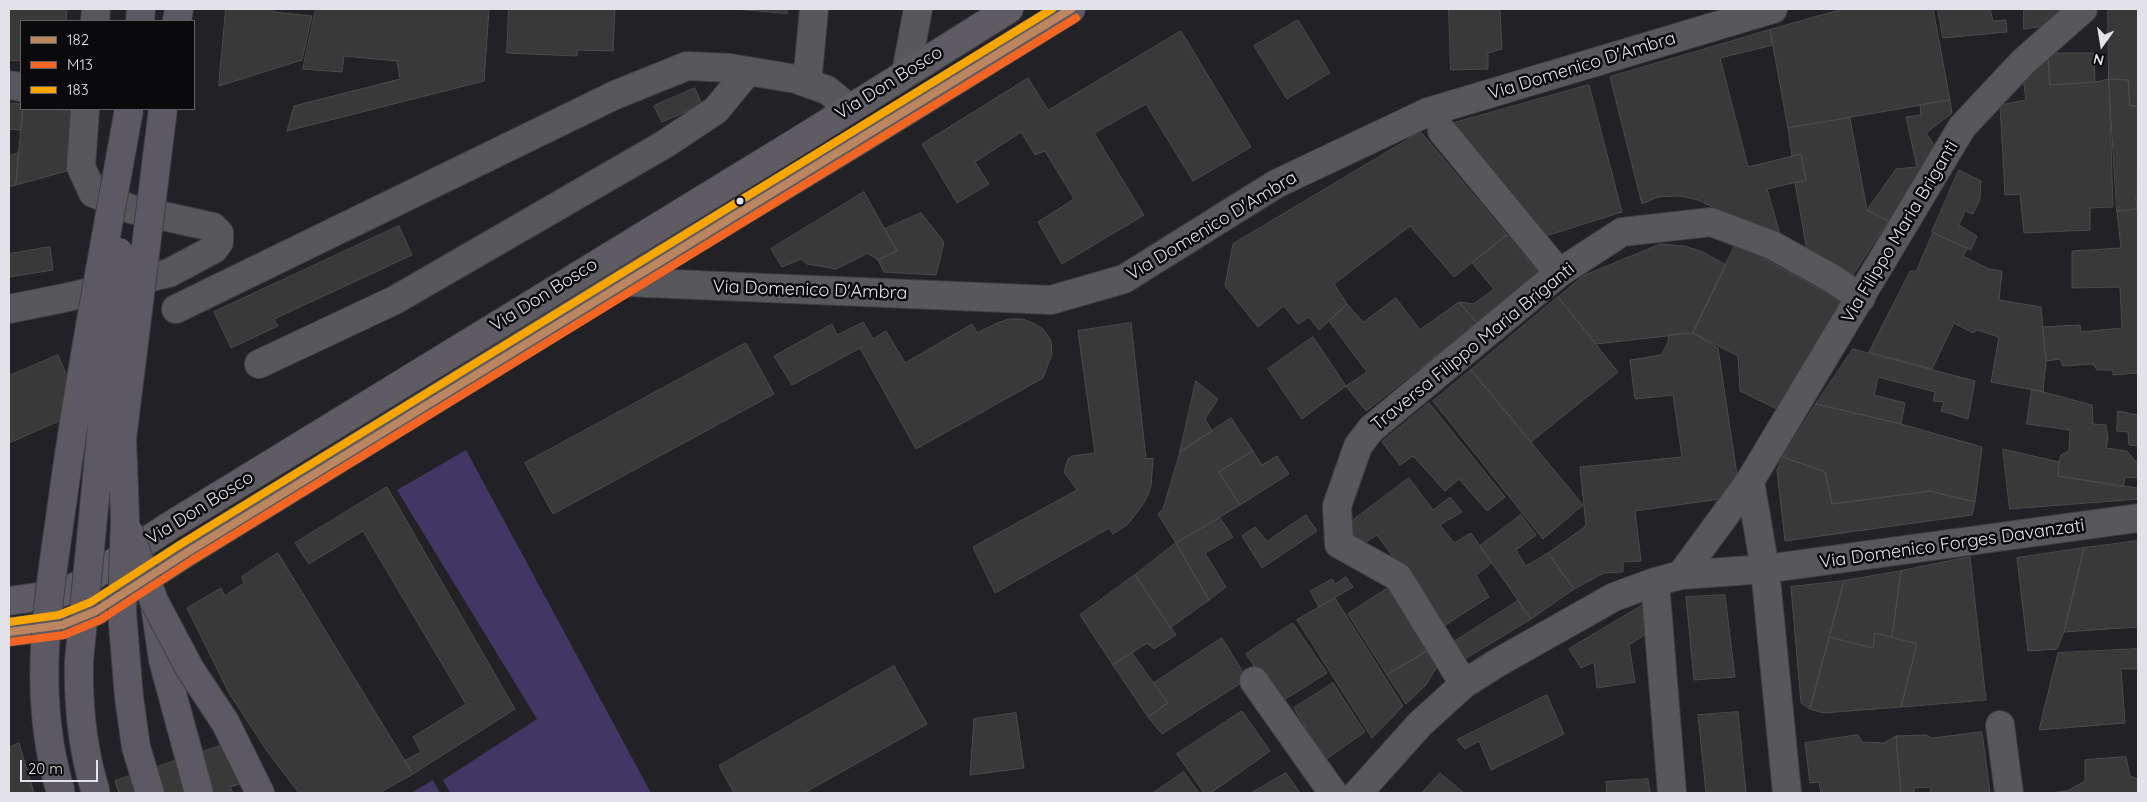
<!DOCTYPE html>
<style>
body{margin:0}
#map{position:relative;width:2147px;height:802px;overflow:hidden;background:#222126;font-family:Quicksand,sans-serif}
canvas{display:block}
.frame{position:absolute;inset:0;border:10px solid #e3e2e8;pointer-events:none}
.legend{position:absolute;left:20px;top:20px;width:175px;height:90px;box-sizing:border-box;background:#0a0a0d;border:1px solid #616065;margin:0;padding:6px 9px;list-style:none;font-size:15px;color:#e3e2e8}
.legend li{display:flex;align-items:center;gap:10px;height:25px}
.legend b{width:25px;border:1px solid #616065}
.north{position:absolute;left:2077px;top:20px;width:50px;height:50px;-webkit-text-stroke:4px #0a0a0d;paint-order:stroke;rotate:193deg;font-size:14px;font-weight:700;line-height:20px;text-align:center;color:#e3e2e8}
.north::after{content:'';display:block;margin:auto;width:18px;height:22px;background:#e3e2e8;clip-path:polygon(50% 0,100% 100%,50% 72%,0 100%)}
.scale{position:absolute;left:20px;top:760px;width:78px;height:22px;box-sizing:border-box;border:2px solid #e3e2e8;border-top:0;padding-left:6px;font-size:15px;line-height:18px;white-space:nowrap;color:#e3e2e8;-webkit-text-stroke:4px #0a0a0d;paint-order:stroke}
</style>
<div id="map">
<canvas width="2147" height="802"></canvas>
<div class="frame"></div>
<ul class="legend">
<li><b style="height:6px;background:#bb8660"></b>182</li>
<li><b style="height:6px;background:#f26522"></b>M13</li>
<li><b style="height:6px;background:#f7a600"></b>183</li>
</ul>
<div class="north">N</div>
<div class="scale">20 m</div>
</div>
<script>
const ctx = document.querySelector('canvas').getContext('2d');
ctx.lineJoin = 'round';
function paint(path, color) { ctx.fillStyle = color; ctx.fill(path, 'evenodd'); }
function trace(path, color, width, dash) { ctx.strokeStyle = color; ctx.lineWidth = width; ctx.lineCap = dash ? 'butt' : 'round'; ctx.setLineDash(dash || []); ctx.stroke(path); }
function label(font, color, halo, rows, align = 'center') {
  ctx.font = font + ' Quicksand,sans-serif'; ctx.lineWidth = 5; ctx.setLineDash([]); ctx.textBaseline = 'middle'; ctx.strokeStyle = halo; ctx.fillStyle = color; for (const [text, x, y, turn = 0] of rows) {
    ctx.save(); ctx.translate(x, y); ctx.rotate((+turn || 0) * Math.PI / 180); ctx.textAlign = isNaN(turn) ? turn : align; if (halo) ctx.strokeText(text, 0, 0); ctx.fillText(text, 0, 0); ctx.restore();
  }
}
const green = new Path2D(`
 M 466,450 L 651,793 L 450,793 L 443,780 L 537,719 L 397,490 Z
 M 433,780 L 440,793 L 411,793 Z`);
const building = new Path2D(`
 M 9,9 L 67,9 L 66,21 L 21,21 L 21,61 L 9,60 Z
 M 226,9 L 274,9 L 274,12 L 312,16 L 302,60 L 219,86 Z
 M 316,9 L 489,9 L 484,81 L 287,131 L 294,106 L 400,79 L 397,61 L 344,56 L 342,72 L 303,69 Z
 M 509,9 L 615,9 L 613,51 L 577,50 L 577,56 L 507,53 Z
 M 734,9 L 787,9 L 787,13 Z
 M 1449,9 L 1500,9 L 1502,49 L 1488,53 L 1488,69 L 1451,70 Z
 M 1843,9 L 1933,9 L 1950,100 L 1788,128 L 1770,30 Z
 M 1938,9 L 1990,9 L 1993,21 L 2006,20 L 2007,32 L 1943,38 Z
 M 2024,9 L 2064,9 L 2045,26 L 2024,29 Z
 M 2108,9 L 2138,9 L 2138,106 L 2130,106 L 2128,80 L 2109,79 Z
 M 1298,20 L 1330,73 L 1287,99 L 1254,46 Z
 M 1770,30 L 1773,45 L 1720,58 L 1748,167 L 1801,154 L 1806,180 L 1767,189 L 1782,241 L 1698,200 L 1680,196 L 1658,197 L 1642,204 L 1610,77 Z
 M 1181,31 L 1251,147 L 1193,181 L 1146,104 L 1094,133 L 1144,215 L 1062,264 L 1038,222 L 1074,199 L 1045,151 L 1035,155 L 1021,132 L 975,162 L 989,184 L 957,203 L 922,144 L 1028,78 L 1048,110 Z
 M 2048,53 L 2094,53 L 2095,82 L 2050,85 Z
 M 2048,53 L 2050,85 L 2095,82 L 2109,79 L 2113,207 L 2090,208 L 2090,230 L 2024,233 L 2020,194 L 2005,195 L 2000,105 L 2026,100 L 2023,77 Z
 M 2109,79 L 2128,80 L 2130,106 L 2138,106 L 2137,209 L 2117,211 Z
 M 1589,85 L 1622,212 L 1536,239 L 1447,125 Z
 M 695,88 L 702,105 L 662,122 L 654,106 Z
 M 1950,100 L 1952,113 L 1926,133 L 1937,149 L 1888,221 L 1867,210 L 1896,169 L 1917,167 L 1906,117 L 1921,115 L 1920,105 Z
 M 9,103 L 21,104 L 21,109 L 23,109 L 21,130 L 9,129 Z
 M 23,109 L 74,110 L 67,171 L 16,185 Z
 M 1850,118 L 1867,210 L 1888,221 L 1851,278 L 1808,256 L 1795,183 L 1806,180 L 1801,154 L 1792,156 L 1788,128 Z
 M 1421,132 L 1507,235 L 1454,277 L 1410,226 L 1334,284 L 1347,304 L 1319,330 L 1309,317 L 1298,324 L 1284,306 L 1258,327 L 1225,286 L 1233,244 Z
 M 19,153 L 16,185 L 9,187 L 9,156 Z
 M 1959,170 L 1981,181 L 1980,199 L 1973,214 L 1965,211 L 1959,225 L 1977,236 L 1971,250 L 1932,232 Z
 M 864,192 L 897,251 L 878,260 L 868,253 L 836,269 L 807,264 L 801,259 L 782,267 L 771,249 Z
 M 2136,197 L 2138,197 L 2138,379 L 2137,373 L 2113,375 L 2113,370 L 2097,370 L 2093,364 L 2063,366 L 2060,359 L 2046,361 L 2042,327 L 2080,325 L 2081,332 L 2122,328 L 2120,287 L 2072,288 L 2072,251 L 2121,248 L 2117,211 L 2137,209 Z
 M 921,213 L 944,242 L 936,275 L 884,272 L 878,260 L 897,251 L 885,229 Z
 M 399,226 L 412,255 L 274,319 L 278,326 L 231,348 L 214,312 Z
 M 1933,233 L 1968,248 L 1963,256 L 1989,269 L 2002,271 L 1999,300 L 2041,307 L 2046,361 L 2043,392 L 1991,382 L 1999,337 L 1977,330 L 1973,333 L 1954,323 L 1932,369 L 1869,352 L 1910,271 L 1916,271 Z
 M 1507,235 L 1538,272 L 1477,323 L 1459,302 L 1474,304 L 1494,289 L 1472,263 Z
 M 1736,243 L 1841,301 L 1783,412 L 1740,391 L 1738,356 L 1693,333 Z
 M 1661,244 L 1685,246 L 1703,252 L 1726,265 L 1693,333 L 1596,344 L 1558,297 L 1583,276 Z
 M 50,247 L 53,270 L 9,277 L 9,254 Z
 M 1558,297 L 1618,372 L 1531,442 L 1471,370 Z
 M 1396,298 L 1420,330 L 1459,302 L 1477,323 L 1366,411 L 1346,386 L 1367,372 L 1329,321 L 1347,304 L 1363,322 Z
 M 1010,319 L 1023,319 L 1035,324 L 1044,330 L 1051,341 L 1052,354 L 1043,378 L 916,449 L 860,348 L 792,385 L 774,356 L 832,324 L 837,335 L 863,322 L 873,339 L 886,331 L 905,363 L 972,324 L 977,333 L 997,323 Z
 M 1131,323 L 1146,459 L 1153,458 L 1151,487 L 1144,503 L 1128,524 L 1113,534 L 1109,528 L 995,593 L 973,547 L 1077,490 L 1064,472 L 1068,459 L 1072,456 L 1095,453 L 1078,331 Z
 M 1693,333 L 1718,348 L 1738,482 L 1727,498 L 1635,511 L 1641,561 L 1623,562 L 1623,572 L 1604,573 L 1574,589 L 1548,553 L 1586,526 L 1580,467 L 1682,457 L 1673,395 L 1635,399 L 1630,360 L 1661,355 L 1668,343 L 1669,335 Z
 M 1313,337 L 1346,386 L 1302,419 L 1268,369 Z
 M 746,343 L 774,394 L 553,514 L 525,463 Z
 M 1853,349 L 1975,381 L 1968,419 L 1941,411 L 1944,402 L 1933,401 L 1935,392 L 1878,377 L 1874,395 L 1905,403 L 1901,424 L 1816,404 Z
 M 58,355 L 82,411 L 9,443 L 9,376 Z
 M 1471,370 L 1583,505 L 1543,539 L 1433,401 Z
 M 1196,381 L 1218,399 L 1205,419 L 1212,431 L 1180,452 Z
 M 2032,389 L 2092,405 L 2093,424 L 2106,425 L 2108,439 L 2106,448 L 2127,451 L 2135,461 L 2138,461 L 2138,478 L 2125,477 L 2123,487 L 2058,476 L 2059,462 L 2061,455 L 2069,451 L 2070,430 L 2027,424 Z
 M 1429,403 L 1505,497 L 1487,511 L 1459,479 L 1445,491 L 1413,456 L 1400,465 L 1382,442 Z
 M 1816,404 L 1901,424 L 1982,447 L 1975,502 L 1930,491 L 1832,504 L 1825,472 L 1783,457 Z
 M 2118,411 L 2138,415 L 2138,446 L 2129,445 L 2128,432 L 2117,431 Z
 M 1231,418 L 1253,451 L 1219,472 L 1240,505 L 1176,543 L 1158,514 L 1163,509 L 1180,452 Z
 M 2003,449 L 2059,462 L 2058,476 L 2138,488 L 2138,499 L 2010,509 Z
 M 1253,451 L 1262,465 L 1277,456 L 1289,474 L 1240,505 L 1219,472 Z
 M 1783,457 L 1825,472 L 1832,504 L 1930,491 L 1975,502 L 1972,515 L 1785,541 L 1777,470 Z
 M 1409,478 L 1433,510 L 1450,497 L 1462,512 L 1440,525 L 1454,543 L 1471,533 L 1492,563 L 1476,575 L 1489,597 L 1444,626 L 1377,535 L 1358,547 L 1344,527 Z
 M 387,487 L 515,709 L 413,774 L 404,761 L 421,752 L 413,737 L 466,704 L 363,531 L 309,564 L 295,543 Z
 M 1306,515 L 1317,531 L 1262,568 L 1242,536 L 1255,527 L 1267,541 Z
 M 1521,515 L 1536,535 L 1516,550 L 1526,566 L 1548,553 L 1574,589 L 1531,619 L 1480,546 Z
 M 1220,518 L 1233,537 L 1205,553 L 1226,587 L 1209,600 L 1176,543 Z
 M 2138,541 L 2138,627 L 2064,632 L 2084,548 Z
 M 1176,543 L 1209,600 L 1170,628 L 1135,575 Z
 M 2084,548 L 2064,632 L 2057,649 L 2028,651 L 2017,558 Z
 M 278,553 L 413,774 L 379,793 L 299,793 L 267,751 L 229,693 L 187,608 L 221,588 L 225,596 L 244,583 L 242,577 Z
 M 1970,557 L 1986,700 L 1901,707 L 1917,644 L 1892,637 L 1901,571 Z
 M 1901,571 L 1892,637 L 1875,633 L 1873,648 L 1829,637 L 1844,581 Z
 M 1135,575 L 1176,635 L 1154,649 L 1147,643 L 1113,665 L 1080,615 Z
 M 1346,577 L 1353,587 L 1319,607 L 1310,591 L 1332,579 L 1335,584 Z
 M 1844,581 L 1829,637 L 1810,709 L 1801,703 L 1791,587 Z
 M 1388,588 L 1427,651 L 1387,675 L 1348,614 Z
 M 1725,595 L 1735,677 L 1694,680 L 1686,597 Z
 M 1335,598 L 1403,706 L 1372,738 L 1297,620 Z
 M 1518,601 L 1531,619 L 1465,659 L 1455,641 Z
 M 1648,602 L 1652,630 L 1629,645 L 1635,682 L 1597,688 L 1594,662 L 1581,668 L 1569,649 Z
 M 1293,623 L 1327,673 L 1279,703 L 1246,654 Z
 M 1875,633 L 1917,644 L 1901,707 L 1823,713 L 1810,709 L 1829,637 L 1873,648 Z
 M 1222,638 L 1247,679 L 1162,734 L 1148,717 L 1168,703 L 1154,683 Z
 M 2138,649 L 2138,669 L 2121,669 L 2125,723 L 2039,730 L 2058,653 Z
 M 1427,651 L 1438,665 L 1426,685 L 1406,704 L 1387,675 Z
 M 1132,653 L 1168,703 L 1148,717 L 1113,665 Z
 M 894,666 L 927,724 L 804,793 L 734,793 L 719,766 Z
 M 1333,683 L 1365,732 L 1325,760 L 1294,708 Z
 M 1547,695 L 1564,734 L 1491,770 L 1479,741 L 1465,749 L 1457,740 Z
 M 1242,711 L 1270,751 L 1211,793 L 1204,793 L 1177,754 Z
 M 1738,712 L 1746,793 L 1706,793 L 1698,715 Z
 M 1016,713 L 1024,768 L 970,775 L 974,719 Z
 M 1982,732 L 1990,793 L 1931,793 L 1930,787 L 1914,788 L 1914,793 L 1901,793 L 1896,736 L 1926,735 L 1931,738 Z
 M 1858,735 L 1862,742 L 1884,743 L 1896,736 L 1901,793 L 1821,793 L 1819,782 L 1810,783 L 1805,743 Z
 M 19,743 L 34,793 L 9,793 L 9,748 Z
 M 229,743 L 242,783 L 230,787 L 233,793 L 119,793 L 115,781 Z
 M 2126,757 L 2130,776 L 2138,779 L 2138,793 L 2048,793 L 2067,791 L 2085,781 L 2085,760 Z
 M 1184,772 L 1199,793 L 1153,793 Z
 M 1286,773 L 1300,793 L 1251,793 Z
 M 1440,773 L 1464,793 L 1422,793 Z
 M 1648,779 L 1650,793 L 1607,793 L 1606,782 Z`);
const minor = new Path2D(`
 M 95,21 L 96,9
 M 906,73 L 918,9
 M 807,83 L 814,9
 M 9,85 L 21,87
 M 1442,131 L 1559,273
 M 625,282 L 1051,300 L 1124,279 L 1276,184 L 1428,112 L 1773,9
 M 9,309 L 64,298 L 169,273 L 214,249 L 219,242 L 219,233 L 213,227 L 131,209 L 93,193 L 81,167 L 85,109
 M 176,309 L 615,95 L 687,66 L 730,68 L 796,79 L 827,90 L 849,108
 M 259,364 L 395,300 L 665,144 L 716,110 L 748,71
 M 1750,481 L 1765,569 L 1787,793
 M 1681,575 L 1750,481 L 1962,127 L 2023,62 L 2083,9
 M 1655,582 L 1672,793
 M 1254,681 L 1333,793
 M 1464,684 L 1398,577 L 1339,544 L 1337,506 L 1358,446 L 1371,429 L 1559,273 L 1622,232 L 1711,222 L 1772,245 L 1833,279 L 1861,298
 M 2000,725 L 2009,793
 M 1358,793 L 1420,724 L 1464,684 L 1497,663 L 1614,597 L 1655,582 L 1681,575 L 1765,569 L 2138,518`);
const major = new Path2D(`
 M 9,601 L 58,594 L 81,584 L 168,527 L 805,137 L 1009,9
 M 9,632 L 62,625 L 96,611 L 186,553 L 625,282 L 866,136 L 1071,9`);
const highway = new Path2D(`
 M 140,21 L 141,9
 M 177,21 L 179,9
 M 155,605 L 163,660 L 199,793
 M 225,722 L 260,793`);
const highwayBridge = new Path2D(`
 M 129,532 L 154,601 L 190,669 L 225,722
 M 61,793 C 30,692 49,599 63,497 C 81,367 106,238 129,109
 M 96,793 C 82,749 78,707 79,661 L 119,252
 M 150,793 L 136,747 L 129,697 L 122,612 L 125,519 L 122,439 L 163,109`);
const bus1 = new Path2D(`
 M 9,632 L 62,625 L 96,611 L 186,553 L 1071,9`);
const bus2 = new Path2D(`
 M 10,642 L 64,635 L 100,620 L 191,561 L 1076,18`);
const bus3 = new Path2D(`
 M 9,622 L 59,615 L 91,602 L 181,544 L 1052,9`);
const markers = [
 [740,201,4.5,"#e3e2e8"]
];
const streetNames = [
 ["Via Domenico D'Ambra",1582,66,-17],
 ["Via Don Bosco",889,83,-32],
 ["Via Domenico D'Ambra",1212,226,-31],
 ["Via Filippo Maria Briganti",1900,232,-59],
 ["Via Domenico D'Ambra",810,290,2],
 ["Via Don Bosco",544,295,-32],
 ["Traversa Filippo Maria Briganti",1473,347,-39],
 ["Via Don Bosco",200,508,-32],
 ["Via Domenico Forges Davanzati",1952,544,-8]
];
paint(green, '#423764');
paint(building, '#3a393a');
trace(building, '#4c4a4b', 1);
trace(minor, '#3f3e42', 30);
trace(major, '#3f3e42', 30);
trace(highway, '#3f3e42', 30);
trace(minor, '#58575b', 28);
trace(major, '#5e5c62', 28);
trace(highway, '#5c5963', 28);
trace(highwayBridge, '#3f3e42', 30, []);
trace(highwayBridge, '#5c5963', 28);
trace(bus1, '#bb8660', 8);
trace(bus2, '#f26522', 8);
trace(bus3, '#f7a600', 8);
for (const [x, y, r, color] of markers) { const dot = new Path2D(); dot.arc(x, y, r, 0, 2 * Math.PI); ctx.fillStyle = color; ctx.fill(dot); trace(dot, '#0a0a0d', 2); }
label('18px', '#e3e2e8', '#0a0a0d', streetNames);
</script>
